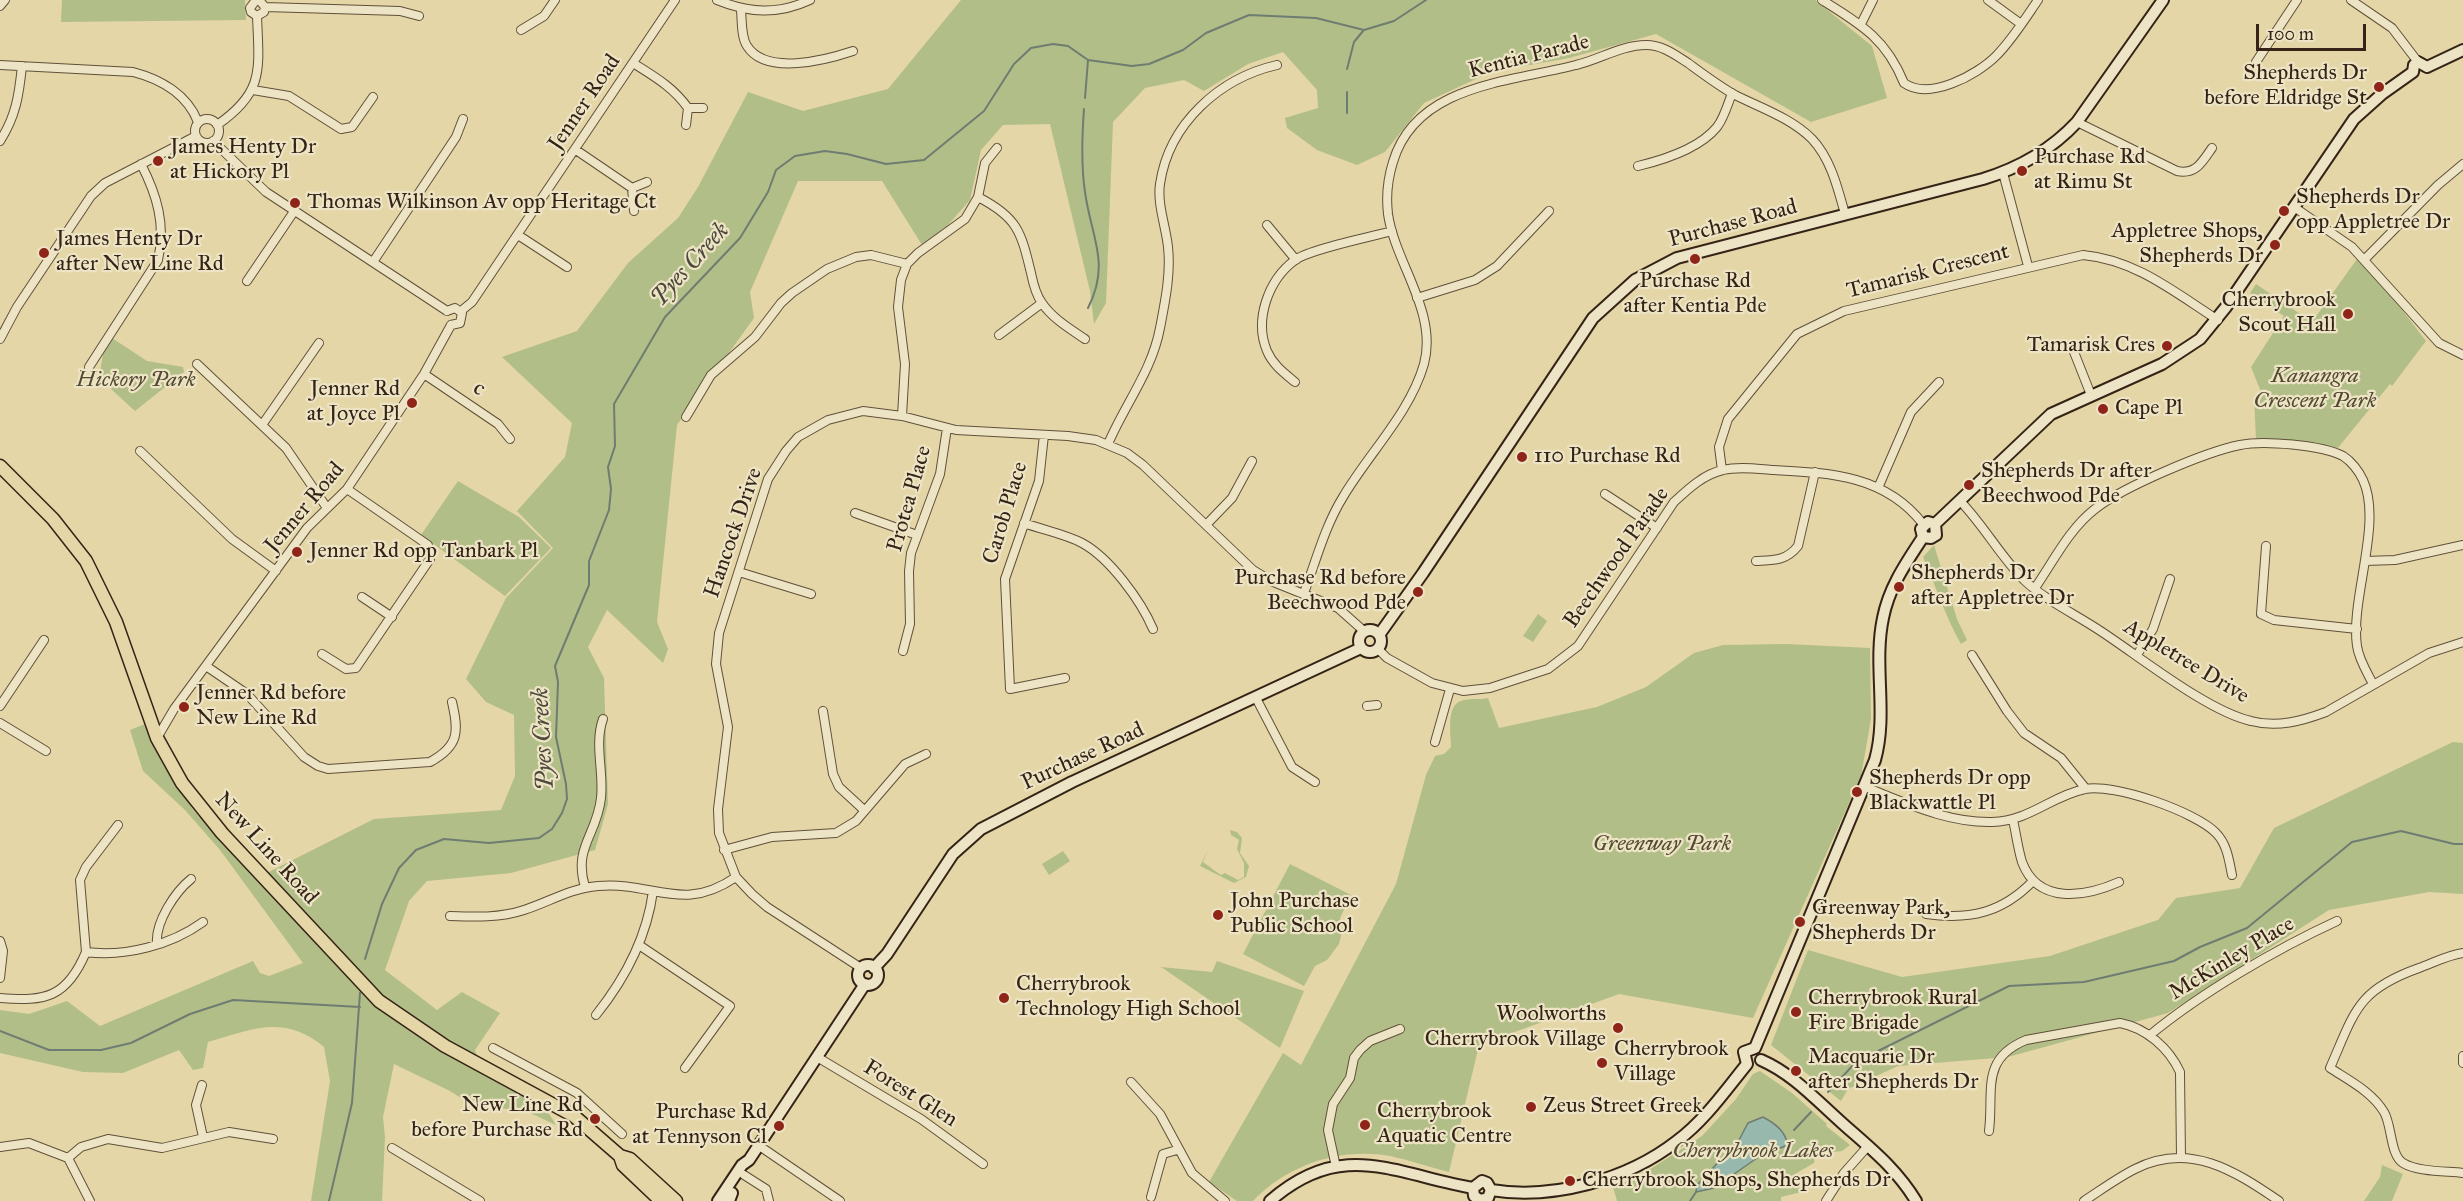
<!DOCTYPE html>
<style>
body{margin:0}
#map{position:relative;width:2463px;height:1201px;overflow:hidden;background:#e4d6a6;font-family:"IM FELL Great Primer",serif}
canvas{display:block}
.scale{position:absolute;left:2256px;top:24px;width:110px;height:27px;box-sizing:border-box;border:3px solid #342316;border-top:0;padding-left:8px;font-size:18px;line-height:21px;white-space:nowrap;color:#342316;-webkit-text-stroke:4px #ede4c5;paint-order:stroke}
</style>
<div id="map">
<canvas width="2463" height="1201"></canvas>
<div class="scale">100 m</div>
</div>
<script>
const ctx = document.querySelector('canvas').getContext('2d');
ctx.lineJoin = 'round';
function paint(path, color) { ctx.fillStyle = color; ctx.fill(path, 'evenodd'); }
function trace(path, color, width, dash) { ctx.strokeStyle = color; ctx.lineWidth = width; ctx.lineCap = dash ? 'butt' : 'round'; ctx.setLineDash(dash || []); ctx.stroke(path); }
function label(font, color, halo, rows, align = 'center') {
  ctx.font = font + ' "IM FELL Great Primer",serif'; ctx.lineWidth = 4.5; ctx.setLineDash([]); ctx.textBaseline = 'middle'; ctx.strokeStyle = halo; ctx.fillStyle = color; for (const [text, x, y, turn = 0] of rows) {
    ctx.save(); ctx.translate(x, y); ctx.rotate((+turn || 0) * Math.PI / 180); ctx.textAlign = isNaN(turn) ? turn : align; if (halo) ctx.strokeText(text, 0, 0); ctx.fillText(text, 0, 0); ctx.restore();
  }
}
const green = new Path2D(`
 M 62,0 L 245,0 L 246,20 L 61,22 Z
 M 961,0 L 1815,0 L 1872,46 L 1887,98 L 1811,122 L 1656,34 L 1569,58 L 1491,72 L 1424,103 L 1385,152 L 1357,165 L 1317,150 L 1287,128 L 1285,118 L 1318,108 L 1317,90 L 1283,52 L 1248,64 L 1204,91 L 1184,80 L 1145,88 L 1113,122 L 1106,303 L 1094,324 L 1090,291 L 1050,124 L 1003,125 L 981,150 L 970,200 L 947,226 L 922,245 L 882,181 L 798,181 L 750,292 L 754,318 L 677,425 L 657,622 L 668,649 L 663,663 L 607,610 L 588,647 L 604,678 L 608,804 L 595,850 L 511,873 L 427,881 L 409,901 L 385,970 L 437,1010 L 462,992 L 500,1013 L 475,1050 L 483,1075 L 546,1109 L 556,1125 L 526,1111 L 472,1105 L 450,1091 L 394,1064 L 383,1117 L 385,1137 L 382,1201 L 311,1201 L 330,1081 L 324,1047 C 284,1014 254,1029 208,1042 L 203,1068 L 193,1070 L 179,1050 L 123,1073 L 83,1072 L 0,1053 L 0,1010 L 29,1014 L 67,1001 L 100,1026 L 253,961 L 260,973 L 269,976 L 303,963 L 220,850 L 185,810 L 143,771 L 130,730 L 145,724 L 193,810 L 255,879 L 374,819 L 501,810 L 515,776 L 514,715 L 486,702 L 466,679 L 506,598 L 553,548 L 517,511 L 565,457 L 572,423 L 502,357 L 577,331 L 628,263 L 678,218 L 698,187 L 748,92 L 803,111 L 888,89 Z
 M 2357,259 L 2386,289 L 2426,341 L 2392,386 L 2390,384 L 2337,449 L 2256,439 L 2254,396 L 2261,392 L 2251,367 L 2284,316 L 2250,293 L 2256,284 L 2312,322 Z
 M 112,338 L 147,361 L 183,367 L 184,372 L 135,411 L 99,378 L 103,354 Z
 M 458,481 L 519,517 L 551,548 L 505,596 L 421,535 Z
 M 1934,545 L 1957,619 L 1967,640 L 1961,644 C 1945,616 1936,586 1923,557 Z
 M 1538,614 L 1547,621 L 1533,642 L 1523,636 Z
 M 1787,644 L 1870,648 L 1871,719 L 1861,776 L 1753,1018 L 1619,994 L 1479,1045 L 1449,1172 C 1429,1167 1409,1160 1390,1156 C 1340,1147 1287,1165 1253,1201 L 1237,1201 L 1209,1182 L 1283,1053 L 1301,1065 L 1396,884 L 1426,775 L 1435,756 L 1444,754 L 1451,747 C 1451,734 1445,703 1464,700 C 1472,698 1480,700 1488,698 L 1499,728 L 1597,707 L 1646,687 L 1694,653 L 1723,645 Z
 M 2453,742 L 2463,743 L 2463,894 L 2429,892 L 2329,910 L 2168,1013 L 2008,1057 L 1898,1066 L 1848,1089 L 1841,1101 L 1771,1045 L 1808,950 L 1902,977 L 2050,956 L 2158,920 L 2176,898 L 2240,888 L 2274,828 Z
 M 1230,830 L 1237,832 L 1242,838 L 1240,853 L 1249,866 L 1246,877 L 1234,883 L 1200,866 L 1208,850 L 1203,862 C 1210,867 1215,871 1221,875 L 1225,873 L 1238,880 L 1244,877 L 1244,863 L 1237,849 L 1239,840 L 1231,835 Z
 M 1063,851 L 1070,861 L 1049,875 L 1042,864 Z
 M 1290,864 L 1351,895 L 1340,918 L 1342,932 L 1339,944 L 1327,960 L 1315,966 L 1304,986 L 1243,954 Z
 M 1217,961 L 1304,991 L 1280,1048 L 1161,967 L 1212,972 Z
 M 1760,1071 L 1792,1093 L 1827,1124 L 1826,1126 L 1850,1145 L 1842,1151 L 1815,1154 L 1814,1163 L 1795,1174 L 1801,1192 L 1781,1197 L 1781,1201 L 1617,1201 L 1613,1187 L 1638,1177 L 1702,1136 L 1736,1099 L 1753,1074 Z
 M 2382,1165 L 2403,1174 L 2392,1201 L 2364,1201 L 2380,1177 Z`);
const water = new Path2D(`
 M 1763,1117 C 1776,1124 1785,1131 1788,1145 L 1760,1156 L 1714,1188 L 1696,1192 L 1697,1185 L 1739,1140 L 1748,1123 Z`);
const stream = new Path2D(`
 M 1347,69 L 1354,42 L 1363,31
 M 1085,98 L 1088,60
 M 1084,109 C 1082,136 1081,166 1085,192 C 1091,237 1111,263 1088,308
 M 1347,113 L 1347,92
 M 365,959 L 382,904 L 399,868 L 416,850 L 444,839 L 489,843 L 539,838 L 552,829 L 562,813 L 567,799 L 566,784 L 556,737 L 558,682 L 555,666 L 589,585 L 589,561 L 609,510 L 611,489 L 608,467 L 615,446 L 614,404 L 665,317 L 740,238 L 768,192 L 776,170 L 795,156 L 825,151 L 847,154 L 886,164 L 924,160 L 984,111 L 1014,64 L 1031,48 L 1053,44 L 1068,46 L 1088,60 L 1132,66 L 1149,64 L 1183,50 L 1206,33 L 1249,15 L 1316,18 L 1364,30 L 1394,21 L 1426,0
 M 0,1031 L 49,1050 L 101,1050 L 131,1043 L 190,1014 L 233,1000 L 360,1007
 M 1828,1092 L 1856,1062 L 2009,986 L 2084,982 L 2174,961 L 2200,947 L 2247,928 L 2352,842 L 2401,831 L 2454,844 L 2463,844
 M 1794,1130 L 1811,1112
 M 329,1201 L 352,1103 L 360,993
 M 1690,1201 L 1696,1192`);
const minor = new Path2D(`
 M 256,0 L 250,8 L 251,12 L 257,16 L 264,12 L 265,7 L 259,0
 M 717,0 C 749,13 778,15 810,0
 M 1822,0 C 1862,25 1886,39 1904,83 C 1929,101 1977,75 1996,56 C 2012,40 2025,19 2038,0
 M 1988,0 L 2021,24
 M 2351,0 L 2392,28 L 2418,62
 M 0,6 L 5,0
 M 265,7 L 400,11 L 419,16
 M 741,10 C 742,20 741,37 747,46 C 766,76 826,60 853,51
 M 1861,24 L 1873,0
 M 521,30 L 544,16 L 555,0
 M 2256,62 L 2297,0
 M 633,63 C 655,77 673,87 688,108 L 686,125
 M 0,65 L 133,72 C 160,79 187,94 198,122
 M 253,90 L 289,96 L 341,129 L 352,127 L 373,97
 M 688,108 L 703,108
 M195 131a12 12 0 1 1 24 0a12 12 0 1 1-24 0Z
 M 2077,122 L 2177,171 C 2196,175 2202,162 2212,148
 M 217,125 C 265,92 259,69 257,16
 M 0,141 C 16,116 19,95 22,66
 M 213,141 L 266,192 L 447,311
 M 576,150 L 632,188 L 634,211
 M 1638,166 C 1663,160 1700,148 1717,127 C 1724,118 1728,104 1732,93
 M 2003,173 L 2028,266
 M 632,188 L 647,182
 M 978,197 C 1017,217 1021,231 1031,273 C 1033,283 1036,295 1042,303 C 1052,318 1070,329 1085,339
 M 2294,207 L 2352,247 L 2439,343 L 2463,355
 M 1267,225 L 1296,260
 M 518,235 L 567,267
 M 2365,259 L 2438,185 L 2463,164
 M 373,262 L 456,137 L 463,119
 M 247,281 L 295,210
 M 1417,298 L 1475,280 L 1497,266 L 1549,211
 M 447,311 L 455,308 L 462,313 L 460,323 L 451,325
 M 461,311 L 472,302 L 675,0
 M 999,335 L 1042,303
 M 0,339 L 17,307 L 91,196 L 105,183 L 196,136
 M 2074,352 L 2091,395
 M 197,364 L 286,448 L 327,508
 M 89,367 L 158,260 C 166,225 157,195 141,164
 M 424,374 L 498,424 L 510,439
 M 1295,382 C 1284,373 1273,365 1267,351 C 1254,320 1268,280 1295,260 C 1310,249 1371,237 1392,231
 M 902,416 L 905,364 L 898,307 L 901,280 L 907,264 L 918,253 L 965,219 L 978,197 L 985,163 L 997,148
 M 686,417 L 711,375 L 755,337 L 781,303 L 792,293 L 827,269 L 856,257 L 871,255 L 907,264
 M 262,425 L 319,343
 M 1044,435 L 1039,481 L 1005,579 L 1010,689 L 1065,678
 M 1108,444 C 1125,404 1152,371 1160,328 C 1165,302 1171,274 1168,247 C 1166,227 1157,204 1160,184 C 1169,123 1220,78 1277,65
 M 140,451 L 232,539 L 276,571
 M 1722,470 L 1719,447 L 1728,419 L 1797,334 L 1844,311 L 2083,255 C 2136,260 2174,292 2218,320
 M 1878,488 L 1911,412 L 1939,382
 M 1605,494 L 1657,528
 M 1961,502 C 1984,526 2001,557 2024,580 C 2045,600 2075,614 2099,630 C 2139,656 2207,711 2251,721 C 2277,728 2302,721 2326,712 L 2429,653 L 2463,642
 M 855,513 L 917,535
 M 1024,523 C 1043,530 1065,534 1082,543 C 1110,558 1141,601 1153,629
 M 1206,525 L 1232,498 L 1252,461
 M 2266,546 L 2261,614 L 2274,620 L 2357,629
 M 1756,561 C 1774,560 1786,561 1798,546 L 1815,472
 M 2365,561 L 2395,560 L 2463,545
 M 739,572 L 811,594
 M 2035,588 C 2053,562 2069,529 2095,509 C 2123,487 2205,452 2240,445 C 2263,440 2322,445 2343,456 C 2351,461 2359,471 2363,480 C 2383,523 2350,599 2357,646 C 2359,660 2367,672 2373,684
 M 1304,593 C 1316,561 1325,526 1343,497 C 1369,453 1410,413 1424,364 C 1438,312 1395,263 1388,214 C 1386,197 1388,178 1393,162 C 1416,84 1511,82 1576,65 C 1598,60 1622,45 1646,45 C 1662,45 1674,54 1688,63 C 1703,74 1719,86 1735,95 C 1761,108 1791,118 1812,139 C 1831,159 1838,189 1845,214
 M 362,597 L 392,617
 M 1378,649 L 1387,658 L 1432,683 L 1463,691 L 1490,688 L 1548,669 L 1578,646 L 1674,502 C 1688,489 1704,474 1723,470 C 1739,466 1758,469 1774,470 C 1830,473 1885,475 1923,524
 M 903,651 L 910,624 L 909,571 L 911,553 L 940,474 L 947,428
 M 322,654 L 346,669 L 356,668 L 430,559 L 428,545 L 347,489
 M 1972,655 L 2007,711 L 2024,733 L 2061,758 L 2086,789
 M 2137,655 L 2153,629 L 2170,579
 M 206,666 L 247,694 L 304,757 L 318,766 L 328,769 L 430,762 C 459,746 459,732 452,702
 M 1256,698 L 1292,767 L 1315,782
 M 0,706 L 44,640
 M 1367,706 L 1377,705
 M 823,711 L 833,774 L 839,787 L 864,810
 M 0,723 L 46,751
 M 157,738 L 174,709 L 307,528 L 347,489 L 424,374 L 451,325
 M 1435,742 L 1450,689
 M 1865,787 C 1906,803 1947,823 1992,822 C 2030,821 2051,796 2085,789 C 2114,783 2196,812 2216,833 C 2227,844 2229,860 2232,875
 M 2013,820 C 2016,833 2018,849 2022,862 C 2038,905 2085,897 2119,882
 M 118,825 L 86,867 L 80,880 L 86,952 C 126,957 171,945 203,922
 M 724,850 L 772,837 L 836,833 L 856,821 L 905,764 L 926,754
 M 585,887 C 573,847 597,835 601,798 C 604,772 594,744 603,719
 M 1926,914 C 1970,920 2002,913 2033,881
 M 450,916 C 475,917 500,918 524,910 C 549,902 571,888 598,886 C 654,881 682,914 736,877
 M 0,941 L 3,951 L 0,978
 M 157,944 C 155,922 175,892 191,879
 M 639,945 L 730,1006 L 685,1068
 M 2463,953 C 2448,955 2433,963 2419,968 C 2357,990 2355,1011 2330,1068 C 2350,1081 2372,1092 2384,1112 C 2392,1125 2390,1155 2403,1163 C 2418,1172 2446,1171 2463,1173
 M 861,968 L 767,907 L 752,894 L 736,877 L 719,833 L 718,809 L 728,727 L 716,664 L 719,633 L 768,479 L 786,451 L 798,437 L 828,420 L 863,411 L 902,416 L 956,430 L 1068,436 L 1096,440 L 1127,453 L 1143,465 L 1253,570 L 1271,581 L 1338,608 L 1365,632
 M 0,998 C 46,1002 67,997 86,952
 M 596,1015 C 624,980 647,937 653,891
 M 2150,1035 C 2201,993 2276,949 2337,921
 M 493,1048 L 577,1093 L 622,1134
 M 2463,1056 L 2463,1063
 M 817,1057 L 921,1119 L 983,1164
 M 1131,1082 L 1160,1114 L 1192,1173 L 1225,1201
 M 202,1085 L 196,1105 L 203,1137
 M 1989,1131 C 1994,1091 1980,1059 2026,1040 L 2120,1023 C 2146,1028 2169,1048 2180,1072 L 2181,1158
 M 758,1145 L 840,1201
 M 0,1147 L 29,1143 L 68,1158 L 90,1201
 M 392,1148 L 480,1201
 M 68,1158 L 81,1147 L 108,1139 L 162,1148 L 229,1132 L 273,1139
 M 1336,1167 L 1328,1130 L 1333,1104 L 1350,1078 L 1354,1058 L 1360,1050 L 1370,1041 L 1400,1029
 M 744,1175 L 766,1189 L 769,1201
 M 1151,1197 L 1163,1154 L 1177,1150
 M 1826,1201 L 1844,1173 L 1868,1146
 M 2084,1201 C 2101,1190 2117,1178 2135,1169 C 2189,1141 2235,1171 2279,1201`);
const secondary = new Path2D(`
 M 2427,67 L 2463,50
 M 2413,72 L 2414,65 L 2418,62 L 2427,67
 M 1935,524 L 2051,414 L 2162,364 L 2200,339 L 2226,307 L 2354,119 L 2382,94 L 2413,72
 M 1923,537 L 1921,529 L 1928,522 L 1935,524
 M 1923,537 L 1931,538 L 1936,535 L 1935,524
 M1359 641a11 11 0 1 1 22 0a11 11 0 1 1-22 0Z
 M 1379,635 L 1423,573 L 1593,318 L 1635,280 L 1677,258 L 1983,179 C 2019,168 2051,150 2077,122 L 2163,0
 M858 975a10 10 0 1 1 20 0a10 10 0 1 1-20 0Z
 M 874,968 L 887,954 L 953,854 L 981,829 L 1072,782 L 1361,648
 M 1755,1048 L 1875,760 C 1888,714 1873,665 1883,618 C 1889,587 1906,563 1923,537
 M 1761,1060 C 1793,1074 1816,1100 1842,1123 C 1870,1148 1896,1168 1916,1201
 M 1747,1064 L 1744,1052 L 1755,1048
 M 1473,1188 L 1474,1196 L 1480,1200 L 1488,1198 L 1491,1190
 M 1473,1188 L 1482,1181 L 1487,1183 L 1491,1190
 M 1491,1190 C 1553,1200 1627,1180 1677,1141 C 1705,1120 1725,1091 1747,1064
 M 718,1201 L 742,1165 L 749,1160 L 865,984
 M 729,1201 L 732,1193
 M 1270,1201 C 1342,1138 1394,1174 1473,1188`);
const primary = new Path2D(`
 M 0,466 L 53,519 L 86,561 L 116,622 L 157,738 L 182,783 L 222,833 L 379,1001 L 445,1046 L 574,1116 L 620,1156 L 630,1159 L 676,1201
 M 620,1156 L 623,1165 L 661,1201`);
const markers = [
 [2379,87,6,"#8f2418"],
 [158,161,6,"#8f2418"],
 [2022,171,6,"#8f2418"],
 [295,203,6,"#8f2418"],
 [2284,211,6,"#8f2418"],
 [2275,245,6,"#8f2418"],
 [44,253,6,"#8f2418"],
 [1695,259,6,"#8f2418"],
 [2348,314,6,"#8f2418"],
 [2167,346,6,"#8f2418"],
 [412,403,6,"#8f2418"],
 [2103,409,6,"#8f2418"],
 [1522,457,6,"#8f2418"],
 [1969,485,6,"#8f2418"],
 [297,552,6,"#8f2418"],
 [1899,587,6,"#8f2418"],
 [1418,592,6,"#8f2418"],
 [184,707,6,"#8f2418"],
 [1857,792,6,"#8f2418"],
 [1218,915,6,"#8f2418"],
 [1800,922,6,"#8f2418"],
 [1004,998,6,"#8f2418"],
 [1796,1012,6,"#8f2418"],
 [1618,1028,6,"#8f2418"],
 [1602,1063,6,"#8f2418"],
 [1796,1071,6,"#8f2418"],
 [1531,1107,6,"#8f2418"],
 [595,1119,6,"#8f2418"],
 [1365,1125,6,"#8f2418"],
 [779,1126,6,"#8f2418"],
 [1570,1181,6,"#8f2418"]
];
const streetNames = [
 ["Kentia Parade",1529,57,-14],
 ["Jenner Road",585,103,-56],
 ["Purchase Road",1733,224,-15],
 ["Tamarisk Crescent",1928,272,-14],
 ["c",479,389,34],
 ["Protea Place",910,499,-74],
 ["Jenner Road",305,508,-50],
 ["Carob Place",1006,513,-73],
 ["Hancock Drive",734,533,-71],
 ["Beechwood Parade",1617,558,-55],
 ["Appletree Drive",2186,662,31],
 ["Purchase Road",1083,757,-25],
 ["New Line Road",266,849,48],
 ["McKinley Place",2232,959,-31],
 ["Forest Glen",910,1094,32]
];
const poiNames = [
 ["Shepherds Dr",2367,74,"right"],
 ["before Eldridge St",2367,99,"right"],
 ["James Henty Dr",170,148],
 ["at Hickory Pl",170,173],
 ["Purchase Rd",2034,158],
 ["at Rimu St",2034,183],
 ["Shepherds Dr",2296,198],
 ["opp Appletree Dr",2296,223],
 ["Thomas Wilkinson Av opp Heritage Ct",307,203],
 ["Appletree Shops,",2263,232,"right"],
 ["Shepherds Dr",2263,257,"right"],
 ["James Henty Dr",56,240],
 ["after New Line Rd",56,265],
 ["Purchase Rd",1695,282,"center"],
 ["after Kentia Pde",1695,307,"center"],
 ["Cherrybrook",2336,301,"right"],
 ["Scout Hall",2336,326,"right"],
 ["Tamarisk Cres",2155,346,"right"],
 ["Jenner Rd",400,390,"right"],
 ["at Joyce Pl",400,415,"right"],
 ["Cape Pl",2115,409],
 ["110 Purchase Rd",1534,457],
 ["Shepherds Dr after",1981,472],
 ["Beechwood Pde",1981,497],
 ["Jenner Rd opp Tanbark Pl",309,552],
 ["Shepherds Dr",1911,574],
 ["after Appletree Dr",1911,599],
 ["Purchase Rd before",1406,579,"right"],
 ["Beechwood Pde",1406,604,"right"],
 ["Jenner Rd before",196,694],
 ["New Line Rd",196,719],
 ["Shepherds Dr opp",1869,779],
 ["Blackwattle Pl",1869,804],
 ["John Purchase",1230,902],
 ["Public School",1230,927],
 ["Greenway Park,",1812,909],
 ["Shepherds Dr",1812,934],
 ["Cherrybrook",1016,985],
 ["Technology High School",1016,1010],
 ["Cherrybrook Rural",1808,999],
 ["Fire Brigade",1808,1024],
 ["Woolworths",1606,1015,"right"],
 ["Cherrybrook Village",1606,1040,"right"],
 ["Cherrybrook",1614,1050],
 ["Village",1614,1075],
 ["Macquarie Dr",1808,1058],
 ["after Shepherds Dr",1808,1083],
 ["New Line Rd",583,1106,"right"],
 ["before Purchase Rd",583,1131,"right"],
 ["Zeus Street Greek",1543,1107],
 ["Cherrybrook",1377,1112],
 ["Aquatic Centre",1377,1137],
 ["Purchase Rd",767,1113,"right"],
 ["at Tennyson Cl",767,1138,"right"],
 ["Cherrybrook Shops, Shepherds Dr",1582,1181]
];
const parkNames = [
 ["Kanangra",2315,377],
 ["Crescent Park",2315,402],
 ["Hickory Park",136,381],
 ["Greenway Park",1662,845],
 ["Cherrybrook Lakes",1753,1152]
];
const waterNames = [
 ["Pyes Creek",691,265,-48],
 ["Pyes Creek",544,739,-93]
];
paint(green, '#b2be88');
paint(water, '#96b8ad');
trace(water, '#6f7c71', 1.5);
trace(stream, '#6f7c71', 2);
trace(minor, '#60503a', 10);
trace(secondary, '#342316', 14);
trace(primary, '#342316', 15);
trace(minor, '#ede4c5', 8);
trace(secondary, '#ede4c5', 10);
trace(primary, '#e4d6a6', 12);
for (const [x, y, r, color] of markers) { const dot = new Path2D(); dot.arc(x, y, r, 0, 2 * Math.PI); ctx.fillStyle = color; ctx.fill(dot); trace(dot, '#ede4c5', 2); }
label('22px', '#342316', '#ede4c5', streetNames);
label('22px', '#342316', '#ede4c5', poiNames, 'left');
label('italic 22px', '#544a32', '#ede4c5', parkNames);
label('italic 24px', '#4c483c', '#ede4c5', waterNames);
</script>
